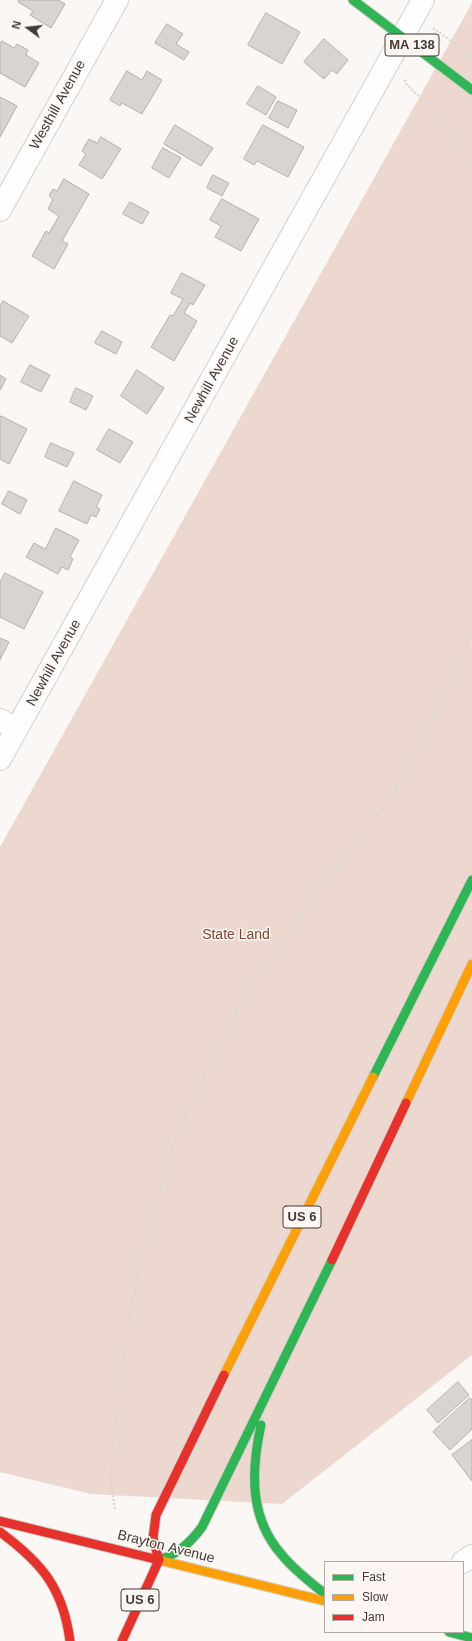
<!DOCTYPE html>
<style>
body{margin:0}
#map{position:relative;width:472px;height:1641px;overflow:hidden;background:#faf7f5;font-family:Arial,sans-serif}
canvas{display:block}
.legend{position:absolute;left:324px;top:1561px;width:140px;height:72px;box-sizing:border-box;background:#fdf6f2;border:1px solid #b2aba7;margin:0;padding:5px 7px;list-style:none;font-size:12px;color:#413a37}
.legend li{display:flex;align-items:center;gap:8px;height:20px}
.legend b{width:20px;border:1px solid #b2aba7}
.north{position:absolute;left:8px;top:8px;width:40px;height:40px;-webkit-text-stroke:3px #fdf6f2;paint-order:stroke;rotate:285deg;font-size:11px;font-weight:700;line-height:16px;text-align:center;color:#413a37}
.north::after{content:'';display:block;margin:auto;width:14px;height:18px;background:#413a37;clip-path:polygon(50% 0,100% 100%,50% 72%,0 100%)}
</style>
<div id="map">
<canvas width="472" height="1641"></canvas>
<ul class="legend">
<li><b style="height:5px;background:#30b455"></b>Fast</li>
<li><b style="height:5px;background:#ff9f0a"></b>Slow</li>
<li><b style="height:5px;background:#e5322d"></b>Jam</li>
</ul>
<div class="north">N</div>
</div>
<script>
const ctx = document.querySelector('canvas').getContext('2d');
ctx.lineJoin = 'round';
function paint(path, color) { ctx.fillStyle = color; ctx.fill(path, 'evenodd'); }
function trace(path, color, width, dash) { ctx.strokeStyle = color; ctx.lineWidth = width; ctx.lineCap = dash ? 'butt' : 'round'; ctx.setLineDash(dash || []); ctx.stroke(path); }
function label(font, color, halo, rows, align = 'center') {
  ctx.font = font + ' Arial,sans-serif'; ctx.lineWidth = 3; ctx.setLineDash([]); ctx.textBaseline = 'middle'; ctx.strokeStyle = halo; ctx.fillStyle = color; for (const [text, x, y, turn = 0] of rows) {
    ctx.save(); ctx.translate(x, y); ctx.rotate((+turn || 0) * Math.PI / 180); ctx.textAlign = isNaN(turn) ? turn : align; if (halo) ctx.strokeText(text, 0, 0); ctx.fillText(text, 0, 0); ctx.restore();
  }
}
const green = new Path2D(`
 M 472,3 L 472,1355 L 282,1504 L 91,1494 L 0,1472 L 0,847 Z`);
const building = new Path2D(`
 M 19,0 L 58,0 L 65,4 L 51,28 L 30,15 L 33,11 L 18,2 Z
 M 266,13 L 300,32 L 282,64 L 248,45 Z
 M 167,24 L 183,34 L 176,44 L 189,52 L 184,60 L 155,43 Z
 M 324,39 L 348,60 L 337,74 L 332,70 L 324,79 L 304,62 Z
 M 2,41 L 14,48 L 17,44 L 28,50 L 26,55 L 39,63 L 25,87 L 0,73 L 0,44 Z
 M 127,71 L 142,80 L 147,71 L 162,80 L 142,114 L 122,103 L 120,106 L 110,100 Z
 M 258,86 L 276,97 L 266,115 L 247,104 Z
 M 0,97 L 17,106 L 0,137 Z
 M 278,101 L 297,110 L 288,128 L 269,118 Z
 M 175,125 L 213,148 L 201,166 L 164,144 Z
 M 263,125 L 304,147 L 288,177 L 257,161 L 254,165 L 244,159 Z
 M 101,137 L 121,149 L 102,179 L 79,165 L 86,154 L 82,151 L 89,139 L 97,143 Z
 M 163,148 L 181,158 L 169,178 L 152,168 Z
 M 213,175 L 229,183 L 222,196 L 207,188 Z
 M 64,179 L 89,194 L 62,241 L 68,244 L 54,269 L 32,256 L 46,231 L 49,233 L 59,216 L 48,209 L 53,199 L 49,196 L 53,189 L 57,191 Z
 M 222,199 L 259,219 L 241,251 L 215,237 L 221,226 L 210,220 Z
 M 130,202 L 149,212 L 142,224 L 123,214 Z
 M 182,273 L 205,285 L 193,305 L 190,303 L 184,313 L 197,321 L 174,361 L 151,347 L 170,315 L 173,316 L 183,299 L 171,293 Z
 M 3,301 L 29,316 L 12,343 L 0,336 L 0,306 Z
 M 102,331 L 122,342 L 116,354 L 95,343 Z
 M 30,365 L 50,375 L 41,392 L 21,382 Z
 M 137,370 L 164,388 L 147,414 L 121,396 Z
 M 0,375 L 6,379 L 0,390 Z
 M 76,388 L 93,396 L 86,410 L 70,402 Z
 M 1,416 L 27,429 L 9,464 L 0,459 L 0,418 Z
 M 109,429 L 133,442 L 120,463 L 97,450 Z
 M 51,443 L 74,453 L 67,467 L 45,457 Z
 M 74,481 L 102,495 L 96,507 L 100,509 L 96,517 L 91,515 L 87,524 L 59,511 Z
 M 9,491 L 27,500 L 20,514 L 2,504 Z
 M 56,528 L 79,540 L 70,557 L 73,559 L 68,570 L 62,567 L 58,574 L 26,557 L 34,543 L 45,549 Z
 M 5,573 L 43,592 L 24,629 L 0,617 L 0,583 Z
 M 0,638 L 9,642 L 0,660 Z
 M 458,1382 L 469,1395 L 438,1423 L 427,1410 Z
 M 470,1398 L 472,1400 L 472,1429 L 450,1450 L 433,1432 Z
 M 472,1440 L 472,1481 L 452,1455 Z`);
const path = new Path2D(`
 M 433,28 L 472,56
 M 405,80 L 405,83 L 433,110 L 472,165
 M 115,1509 L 111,1484 L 110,1470 L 127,1330 L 143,1251 L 176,1136 L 210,1063 L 241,1000 L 316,893 L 388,802 L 449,688 L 472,632`);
const street = new Path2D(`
 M 0,210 L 117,0
 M 0,720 L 17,729
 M 0,759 L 423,0
 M 463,1562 L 472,1556`);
const fast = new Path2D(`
 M 353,0 L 472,90
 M 373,1077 L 472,880
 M 261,1425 C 251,1471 249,1518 282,1555 C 294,1570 310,1582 325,1594
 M 159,1560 C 178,1554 190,1543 202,1527 L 332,1260
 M 449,1632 L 472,1638`);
const slow = new Path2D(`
 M 406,1103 L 472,964
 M 224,1375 L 373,1077
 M 159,1560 L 325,1601`);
const jam = new Path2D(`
 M 332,1260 L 406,1103
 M 0,1521 L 159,1560
 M 0,1532 C 42,1563 63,1588 70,1641
 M 159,1560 L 153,1538 L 156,1515 L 224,1375
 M 122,1641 L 159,1560`);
const shields = [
 [412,45,54],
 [302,1217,38],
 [140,1600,38]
];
const shieldNames = [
 ["MA 138",412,45],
 ["US 6",302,1217],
 ["US 6",140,1600]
];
const streetNames = [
 ["Westhill Avenue",58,105,-61],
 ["Newhill Avenue",212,380,-61],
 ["Newhill Avenue",54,663,-61],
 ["Brayton Avenue",166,1547,14]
];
const parkNames = [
 ["State Land",236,935]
];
paint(green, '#ecd8ce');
paint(building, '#d8d4d1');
trace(building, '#b4b0ac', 1);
trace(street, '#d5d0ce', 24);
trace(fast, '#d5d0ce', 11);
trace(slow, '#d5d0ce', 11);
trace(jam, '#d5d0ce', 11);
trace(path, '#d9d8d8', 2.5, [2, 2]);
trace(street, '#fefefe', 22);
trace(fast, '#30b455', 9);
trace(slow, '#ff9f0a', 9);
trace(jam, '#e5322d', 9);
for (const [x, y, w] of shields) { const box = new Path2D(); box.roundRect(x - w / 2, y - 11, w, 22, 3); ctx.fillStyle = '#fdf6f2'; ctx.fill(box); trace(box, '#413a37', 1); }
label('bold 13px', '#413a37', null, shieldNames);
label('14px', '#413a37', '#fdf6f2', streetNames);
label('14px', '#7c492e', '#fdf6f2', parkNames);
</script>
